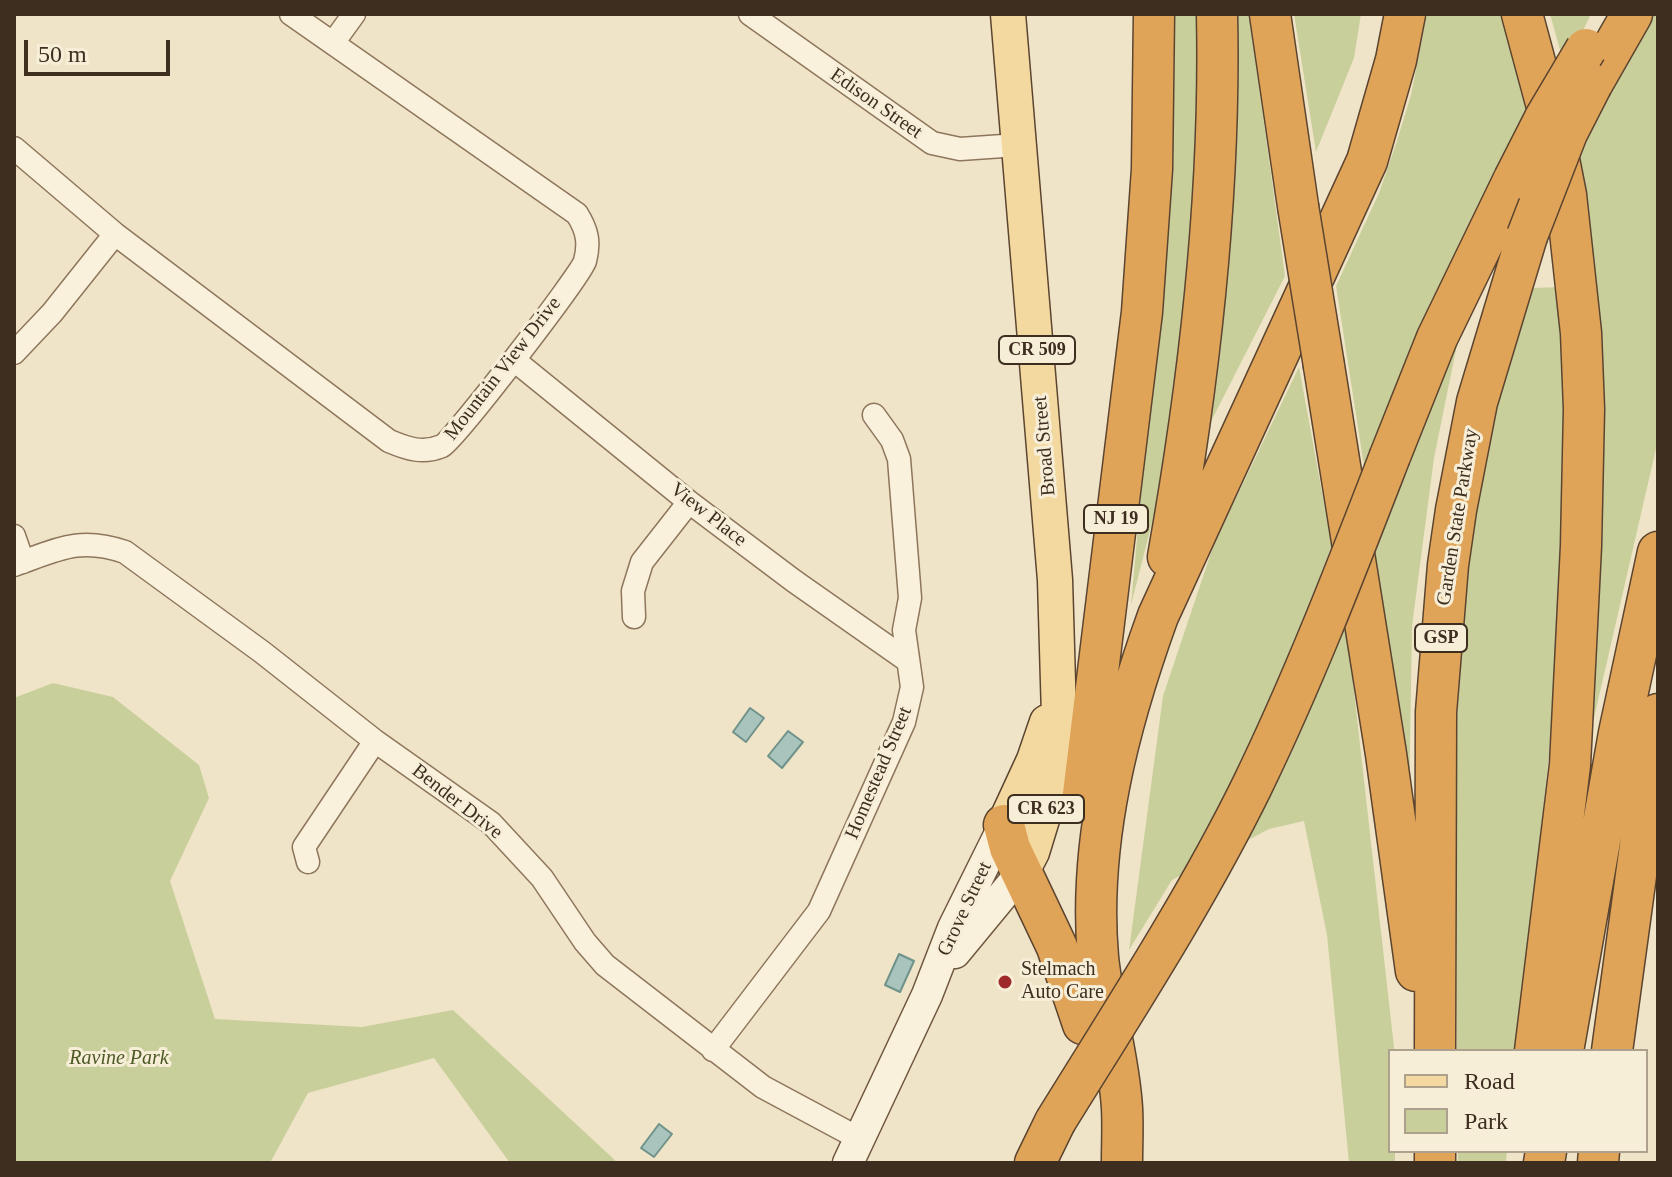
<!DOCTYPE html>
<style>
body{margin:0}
#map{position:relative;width:1672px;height:1177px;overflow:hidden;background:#f0e4c8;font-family:"Times New Roman",serif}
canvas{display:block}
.frame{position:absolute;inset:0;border:16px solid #3d2e20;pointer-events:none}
.legend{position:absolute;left:1388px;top:1049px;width:260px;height:104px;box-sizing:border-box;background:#f7eed8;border:2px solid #ada18e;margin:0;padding:10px 14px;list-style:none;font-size:24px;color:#3d2e20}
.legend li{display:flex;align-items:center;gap:16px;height:40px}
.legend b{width:40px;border:2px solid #ada18e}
.scale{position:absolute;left:24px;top:40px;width:146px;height:36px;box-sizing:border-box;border:4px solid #3d2e20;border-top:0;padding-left:10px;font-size:24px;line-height:28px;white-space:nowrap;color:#3d2e20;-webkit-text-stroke:6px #f7eed8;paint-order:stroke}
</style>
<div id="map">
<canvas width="1672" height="1177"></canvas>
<div class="frame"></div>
<ul class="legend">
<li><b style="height:10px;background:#f3d9a0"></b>Road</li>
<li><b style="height:22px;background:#c9cf9b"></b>Park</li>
</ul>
<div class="scale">50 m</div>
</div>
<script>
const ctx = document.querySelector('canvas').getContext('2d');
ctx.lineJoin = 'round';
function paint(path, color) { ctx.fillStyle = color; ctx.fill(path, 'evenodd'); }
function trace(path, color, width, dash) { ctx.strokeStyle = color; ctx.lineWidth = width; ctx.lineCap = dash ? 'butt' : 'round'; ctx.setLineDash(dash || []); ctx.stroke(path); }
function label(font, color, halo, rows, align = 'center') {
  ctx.font = font + ' "Times New Roman",serif'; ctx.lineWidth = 6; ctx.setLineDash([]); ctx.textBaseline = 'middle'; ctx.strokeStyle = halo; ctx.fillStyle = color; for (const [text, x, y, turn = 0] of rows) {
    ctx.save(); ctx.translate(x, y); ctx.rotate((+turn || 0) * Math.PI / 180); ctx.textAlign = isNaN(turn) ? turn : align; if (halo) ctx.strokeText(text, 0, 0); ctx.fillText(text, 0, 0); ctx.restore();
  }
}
const green = new Path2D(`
 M 1169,14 L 1200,14 L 1197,245 L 1175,432 L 1131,605 L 1153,362 Z
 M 1227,14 L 1249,14 L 1285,276 L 1197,449 Z
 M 1294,14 L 1361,14 L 1354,58 L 1316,152 Z
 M 1427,14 L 1509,14 L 1535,106 L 1366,479 L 1336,286 L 1379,193 L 1396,144 L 1411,95 Z
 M 1550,14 L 1591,14 L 1565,68 Z
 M 1650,14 L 1658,14 L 1658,440 L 1588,744 L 1574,166 Z
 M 1565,287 L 1567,480 L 1554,708 L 1517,1051 L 1457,1051 L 1455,715 L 1465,568 L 1498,393 L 1529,288 Z
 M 1461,325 L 1434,458 L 1412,626 L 1409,809 L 1369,541 Z
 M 1299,367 L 1347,629 L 1394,1047 L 1394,1051 L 1390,1051 L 1390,1151 L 1395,1151 L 1395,1163 L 1349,1163 L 1327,935 L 1304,821 L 1269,829 L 1172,880 L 1129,950 L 1163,696 L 1214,544 Z
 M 53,683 L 113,697 L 199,765 L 209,798 L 170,881 L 215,1019 L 362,1027 L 453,1010 L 618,1163 L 510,1163 L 434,1058 L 308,1093 L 270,1163 L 14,1163 L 14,698 Z
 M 1458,1151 L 1507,1151 L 1506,1163 L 1458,1163 Z`);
const water = new Path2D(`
 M 750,708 L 764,718 L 746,742 L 733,732 Z
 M 788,731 L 803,742 L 782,768 L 768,756 Z
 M 899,954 L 914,961 L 900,992 L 885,985 Z
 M 659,1124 L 672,1134 L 654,1157 L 641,1148 Z`);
const street = new Path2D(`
 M 750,14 L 932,143 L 960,149 L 1018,145
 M 333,43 L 354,14
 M 14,148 L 115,234 L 389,441 C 408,449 423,454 442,446 C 454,440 581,275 585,261 C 590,242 587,230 577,214 L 291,14
 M 14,353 L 52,313 L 115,234
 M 514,360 L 689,502 L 794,581 L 908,661
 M 14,536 L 23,562
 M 14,565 C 57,550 79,536 125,552 L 262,652 L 375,741 L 491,823 L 542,878 L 585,942 L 605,965 L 763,1087 L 860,1139
 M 634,617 L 633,591 L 642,562 L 689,502
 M 308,862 L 304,847 L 375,741
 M 713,1050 L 819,911 L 904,722 L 912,687 L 904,630 L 910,598 L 899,459 L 892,440 L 874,415`);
const secondary = new Path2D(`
 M 955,953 L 1021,873
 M 848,1163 L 927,995 L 953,928 L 1004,825`);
const primary = new Path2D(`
 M 1008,14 L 1055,580 L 1059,716 L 1059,741 L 1051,790 L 1032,852 L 1021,873
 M 1004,825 L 1034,760 L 1047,722`);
const highway = new Path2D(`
 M 1270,14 L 1298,206
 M 1522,14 L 1553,129 L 1566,195 L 1581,333 L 1584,409 L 1581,546 L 1570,765 L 1535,1051
 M 1592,84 L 1632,14
 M 1324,366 L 1386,754 L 1416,971
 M 1390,456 L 1437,338 L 1514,179
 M 1168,557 C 1200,378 1221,196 1217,14
 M 1083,794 L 1142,312 L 1152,169 L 1154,14
 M 1004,825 L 1010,848 L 1057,947 L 1083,1024
 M 1435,1051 L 1436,712 L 1448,565 L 1456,510 L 1477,402 L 1527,236
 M 1563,1051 L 1619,733 L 1658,552
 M 1612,1051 L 1658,714
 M 1435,1151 L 1435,1163
 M 1035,1163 L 1055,1122
 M 1122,1163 C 1122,1145 1123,1126 1122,1108 C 1119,1057 1103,1007 1098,957 C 1088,841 1119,724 1158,616 L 1367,161 L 1396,60 L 1405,14
 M 1544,1163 L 1546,1151
 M 1598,1163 L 1599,1151`);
const highwayBridge = new Path2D(`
 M 1514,179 L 1545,118 L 1586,49
 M 1298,206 L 1324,366
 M 1527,236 L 1567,133 L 1592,84
 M 1055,1122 C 1123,1012 1195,902 1252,786 C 1304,679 1347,567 1390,456`);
const markers = [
 [1005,982,8,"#9e2a2b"]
];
const shields = [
 [1037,350,76],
 [1116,519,64],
 [1441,638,52],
 [1046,809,76]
];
const shieldNames = [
 ["CR 509",1037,350],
 ["NJ 19",1116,519],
 ["GSP",1441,638],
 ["CR 623",1046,809]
];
const streetNames = [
 ["Edison Street",876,104,35],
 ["Mountain View Drive",503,369,-52],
 ["Broad Street",1045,446,-95],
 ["View Place",708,515,38],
 ["Garden State Parkway",1458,517,-81],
 ["Homestead Street",879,773,-67],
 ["Bender Drive",457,802,38],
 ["Grove Street",965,909,-65]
];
const poiNames = [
 ["Stelmach",1021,970],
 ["Auto Care",1021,993]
];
const parkNames = [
 ["Ravine Park",119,1059]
];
paint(green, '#c9cf9b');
paint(water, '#a9c4bc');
trace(water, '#6f938a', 2);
trace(street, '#8d765c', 25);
trace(secondary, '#6f573f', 33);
trace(primary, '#5b4430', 37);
trace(highway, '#5b4430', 43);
trace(street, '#faf1dc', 22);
trace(secondary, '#faf1dc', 30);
trace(primary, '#f3d9a0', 34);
trace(highway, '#e0a458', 40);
trace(highwayBridge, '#5b4430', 43, []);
trace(highwayBridge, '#e0a458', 40);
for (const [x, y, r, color] of markers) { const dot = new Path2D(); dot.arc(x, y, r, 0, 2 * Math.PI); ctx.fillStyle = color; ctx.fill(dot); trace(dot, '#f7eed8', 3); }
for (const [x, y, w] of shields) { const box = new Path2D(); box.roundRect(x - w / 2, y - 14, w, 28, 6); ctx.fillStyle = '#f7eed8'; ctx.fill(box); trace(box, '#3d2e20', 2); }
label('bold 18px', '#3d2e20', null, shieldNames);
label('20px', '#3d2e20', '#f7eed8', streetNames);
label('20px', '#3d2e20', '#f7eed8', poiNames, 'left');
label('italic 20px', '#4d5a26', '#f7eed8', parkNames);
</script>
